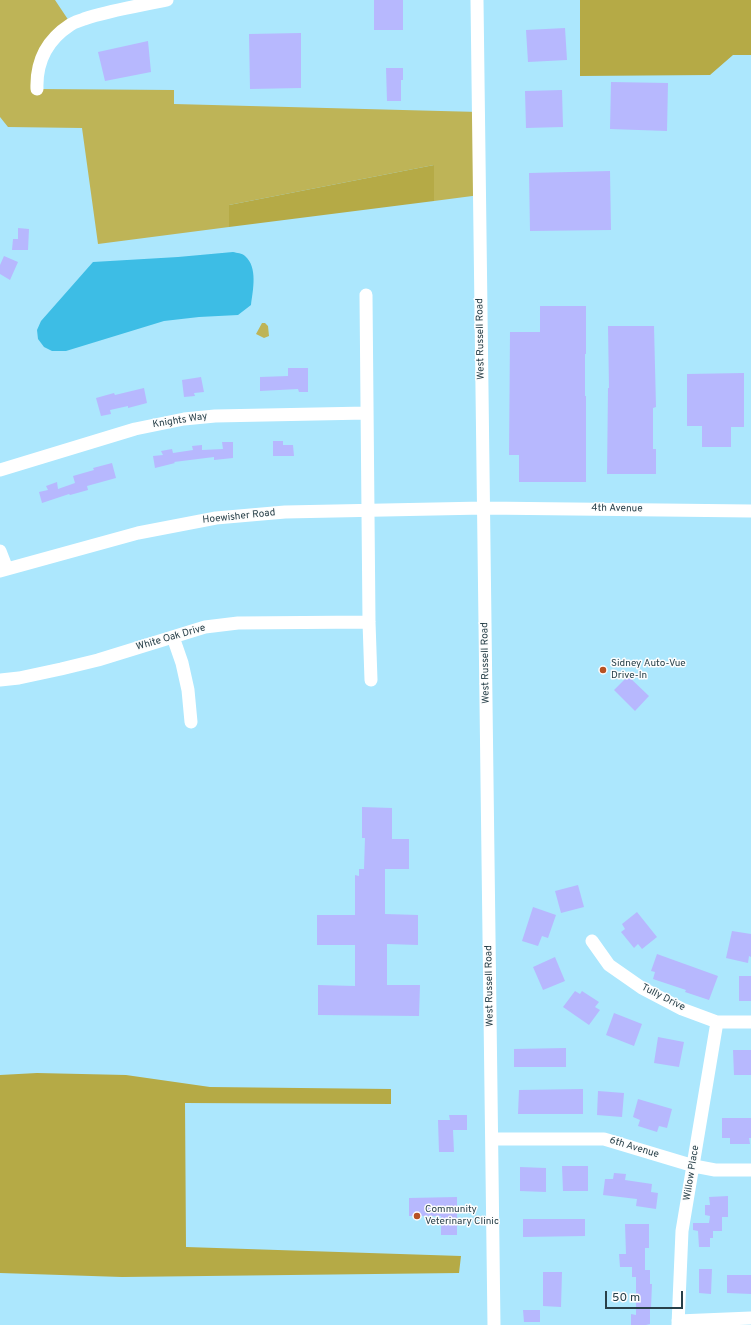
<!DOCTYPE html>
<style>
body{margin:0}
#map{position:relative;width:751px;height:1325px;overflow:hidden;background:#ace7fd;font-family:Overpass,sans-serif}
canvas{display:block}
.scale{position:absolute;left:605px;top:1291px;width:78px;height:18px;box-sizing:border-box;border:2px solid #284049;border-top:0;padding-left:5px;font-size:12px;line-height:14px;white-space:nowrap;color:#284049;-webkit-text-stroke:3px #fdfdfd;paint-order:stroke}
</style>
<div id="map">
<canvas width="751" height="1325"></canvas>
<div class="scale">50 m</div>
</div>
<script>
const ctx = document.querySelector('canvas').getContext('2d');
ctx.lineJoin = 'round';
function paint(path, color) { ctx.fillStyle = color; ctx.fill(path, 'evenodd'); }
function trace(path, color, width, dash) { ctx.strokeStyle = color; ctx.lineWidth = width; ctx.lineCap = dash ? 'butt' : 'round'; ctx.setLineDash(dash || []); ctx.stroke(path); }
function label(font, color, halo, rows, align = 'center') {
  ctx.font = font + ' Overpass,sans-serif'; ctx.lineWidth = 3; ctx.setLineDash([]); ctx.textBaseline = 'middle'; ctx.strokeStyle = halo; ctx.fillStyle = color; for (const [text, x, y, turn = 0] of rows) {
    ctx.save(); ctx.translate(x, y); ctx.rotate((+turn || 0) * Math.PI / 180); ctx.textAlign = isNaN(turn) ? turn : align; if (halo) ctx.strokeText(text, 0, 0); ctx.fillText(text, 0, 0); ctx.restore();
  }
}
const green = new Path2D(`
 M 0,0 L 55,0 L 71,24 L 53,39 L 37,89 L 174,90 L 174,104 L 479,112 L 480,195 L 434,201 L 434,165 L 229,205 L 229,227 L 98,244 L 82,128 L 8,127 L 0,117 Z
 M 262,323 L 265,323 L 268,326 L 269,336 L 264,338 L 256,334 Z`);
const forest = new Path2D(`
 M 580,0 L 751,0 L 751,55 L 733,55 L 710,75 L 580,76 Z
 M 434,165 L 434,201 L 229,227 L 229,205 Z
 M 37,1073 L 126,1075 L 210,1087 L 391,1089 L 391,1104 L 185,1103 L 186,1247 L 461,1256 L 459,1273 L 122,1277 L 0,1273 L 0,1075 Z`);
const water = new Path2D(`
 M 233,252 C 237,253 242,253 245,256 C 258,267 253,290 251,305 L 238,315 L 199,317 L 164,321 L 66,351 L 52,351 L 44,347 L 38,339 L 37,330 L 41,321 L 93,262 L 178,257 Z`);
const building = new Path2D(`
 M 374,0 L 403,0 L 403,30 L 374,30 Z
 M 565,28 L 567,60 L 528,62 L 526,30 Z
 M 301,33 L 301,88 L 250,89 L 249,34 Z
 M 148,41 L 151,72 L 105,81 L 98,52 Z
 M 386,68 L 403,68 L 403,80 L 401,80 L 401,101 L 387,101 Z
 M 611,82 L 668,83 L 667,131 L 610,129 Z
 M 562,90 L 563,127 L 526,128 L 525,91 Z
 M 610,171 L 611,230 L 530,231 L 529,173 Z
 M 18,228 L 29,229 L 28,250 L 12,250 L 13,239 L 18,239 Z
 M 4,256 L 18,262 L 10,280 L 0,274 L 0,265 Z
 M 540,306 L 586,306 L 586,354 L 585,354 L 585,396 L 586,396 L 586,482 L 519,482 L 519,455 L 509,455 L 510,332 L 540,332 Z
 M 608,326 L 654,326 L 656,407 L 653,408 L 653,449 L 656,449 L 656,474 L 607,474 L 608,388 L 609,388 Z
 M 288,368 L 308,368 L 308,392 L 299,392 L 298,389 L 260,391 L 260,377 L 288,376 Z
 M 744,373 L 744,427 L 731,427 L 731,447 L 702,447 L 702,426 L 687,426 L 687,374 Z
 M 201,377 L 204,392 L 194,393 L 195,396 L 184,397 L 182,380 Z
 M 144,388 L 147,403 L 128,408 L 128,406 L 110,410 L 111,414 L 101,416 L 96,398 L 114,393 L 115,395 Z
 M 273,441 L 283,441 L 283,445 L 293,445 L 294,456 L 273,456 Z
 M 222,442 L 233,442 L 233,458 L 214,460 L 214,457 L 174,462 L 175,463 L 155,468 L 153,456 L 163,455 L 161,451 L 172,449 L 173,453 L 193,450 L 192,446 L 202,445 L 202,450 L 223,449 Z
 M 112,463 L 116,478 L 87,486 L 88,490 L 70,495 L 69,494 L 42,503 L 39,492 L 48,490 L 46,486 L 57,482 L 58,489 L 75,483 L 73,476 L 94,470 L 93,468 Z
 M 628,676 L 649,696 L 635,711 L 614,690 Z
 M 362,807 L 392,808 L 392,839 L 409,839 L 409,869 L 385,869 L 385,914 L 418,915 L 418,945 L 387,944 L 387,985 L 420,985 L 419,1016 L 318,1015 L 318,985 L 355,986 L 355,945 L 317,945 L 317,915 L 355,915 L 355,875 L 359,876 L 359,869 L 364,869 L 365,838 L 362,838 Z
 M 578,885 L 584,907 L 561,913 L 555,891 Z
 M 533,907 L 556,915 L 548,938 L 542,936 L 538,946 L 522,941 Z
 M 637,912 L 657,937 L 642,949 L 638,944 L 634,948 L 621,932 L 625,929 L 622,924 Z
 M 732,931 L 751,934 L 751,957 L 749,956 L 748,963 L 726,958 Z
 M 657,954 L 718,976 L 709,1000 L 685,992 L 686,990 L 653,979 L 655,972 L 651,971 Z
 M 555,957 L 565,981 L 543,990 L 533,967 Z
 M 739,976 L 751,976 L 751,1001 L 739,1001 Z
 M 575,991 L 580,994 L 582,991 L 599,1002 L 595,1007 L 600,1010 L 589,1025 L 563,1007 Z
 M 614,1013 L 642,1024 L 634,1046 L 606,1035 Z
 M 658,1037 L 684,1042 L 679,1067 L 654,1063 Z
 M 566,1048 L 566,1067 L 514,1067 L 514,1049 Z
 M 733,1050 L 751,1050 L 751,1075 L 734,1075 Z
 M 583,1089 L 583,1114 L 518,1114 L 519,1090 Z
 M 598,1091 L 624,1093 L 622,1117 L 597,1115 Z
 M 638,1099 L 672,1109 L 667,1128 L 659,1126 L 657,1132 L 638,1126 L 640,1120 L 633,1117 Z
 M 449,1115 L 467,1115 L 467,1130 L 453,1130 L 454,1152 L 439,1152 L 438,1120 L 450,1120 Z
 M 722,1118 L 751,1118 L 751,1138 L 749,1138 L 750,1144 L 730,1144 L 730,1138 L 722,1138 Z
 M 562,1166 L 588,1166 L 588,1191 L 563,1191 Z
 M 520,1167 L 546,1168 L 546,1192 L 520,1191 Z
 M 614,1173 L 626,1174 L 625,1180 L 652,1184 L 651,1192 L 658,1193 L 656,1209 L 636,1206 L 637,1199 L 603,1195 L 605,1179 L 613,1179 Z
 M 728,1196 L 728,1217 L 722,1217 L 722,1231 L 713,1231 L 713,1238 L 710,1238 L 710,1247 L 699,1247 L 698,1231 L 693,1230 L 693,1223 L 709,1223 L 710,1216 L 705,1215 L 705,1205 L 710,1205 L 709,1197 Z
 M 457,1197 L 457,1235 L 441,1235 L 441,1216 L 409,1216 L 409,1198 Z
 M 523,1219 L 585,1219 L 585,1236 L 523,1237 Z
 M 625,1224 L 649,1224 L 649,1248 L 645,1248 L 645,1270 L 650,1270 L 650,1284 L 652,1284 L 651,1308 L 650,1308 L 650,1324 L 646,1325 L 631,1325 L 631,1314 L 636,1315 L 636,1277 L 632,1277 L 632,1267 L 620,1267 L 619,1254 L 626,1254 Z
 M 699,1269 L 712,1269 L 711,1294 L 699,1293 Z
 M 543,1272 L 562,1272 L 561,1307 L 543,1306 Z
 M 727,1275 L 751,1275 L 751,1294 L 727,1293 Z
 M 523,1310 L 540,1310 L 540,1322 L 524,1322 Z`);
const minor = new Path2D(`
 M 477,0 L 494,1325
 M 37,89 C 36,62 47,40 70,25 C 74,22 79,21 84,19 C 111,10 139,6 167,0
 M 366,295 L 369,622 L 371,680
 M 0,470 L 135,429 L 184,419 L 215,416 L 367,413
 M 0,551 L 7,569
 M 0,571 L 138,533 L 216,518 L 285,512 L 484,508 L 751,511
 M 173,637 L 182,663 L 188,690 L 191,722
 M 0,680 L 19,678 L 61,669 L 98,660 L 205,627 L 238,623 L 369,622
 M 592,941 L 609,965 L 642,988 L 682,1009 L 717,1022 L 751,1022
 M 492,1139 L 604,1139 L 694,1166 L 715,1170 L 751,1170
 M 678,1321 L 751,1318
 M 678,1325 L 682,1231 L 717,1022`);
const markers = [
 [603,670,4,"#b75223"],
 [417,1216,4,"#b75223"]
];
const streetNames = [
 ["West Russell Road",481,339,-91],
 ["Knights Way",180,421,-9],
 ["4th Avenue",617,509,1],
 ["Hoewisher Road",239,517,-6],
 ["White Oak Drive",171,638,-16],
 ["West Russell Road",486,663,-91],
 ["West Russell Road",490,986,-91],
 ["Tully Drive",663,998,27],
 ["6th Avenue",634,1148,17],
 ["Willow Place",692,1173,-81]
];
const poiNames = [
 ["Sidney Auto-Vue",611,664],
 ["Drive-In",611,676],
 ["Community",425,1210],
 ["Veterinary Clinic",425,1222]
];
paint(green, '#beb457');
paint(forest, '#b5aa46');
paint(water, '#3dbde5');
paint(building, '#b7b8fe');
trace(minor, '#fff', 13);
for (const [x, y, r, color] of markers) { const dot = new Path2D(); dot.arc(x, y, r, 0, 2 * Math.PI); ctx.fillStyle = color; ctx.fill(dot); trace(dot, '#fdfdfd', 1.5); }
label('10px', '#284049', '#fdfdfd', streetNames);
label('10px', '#284049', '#fdfdfd', poiNames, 'left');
</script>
